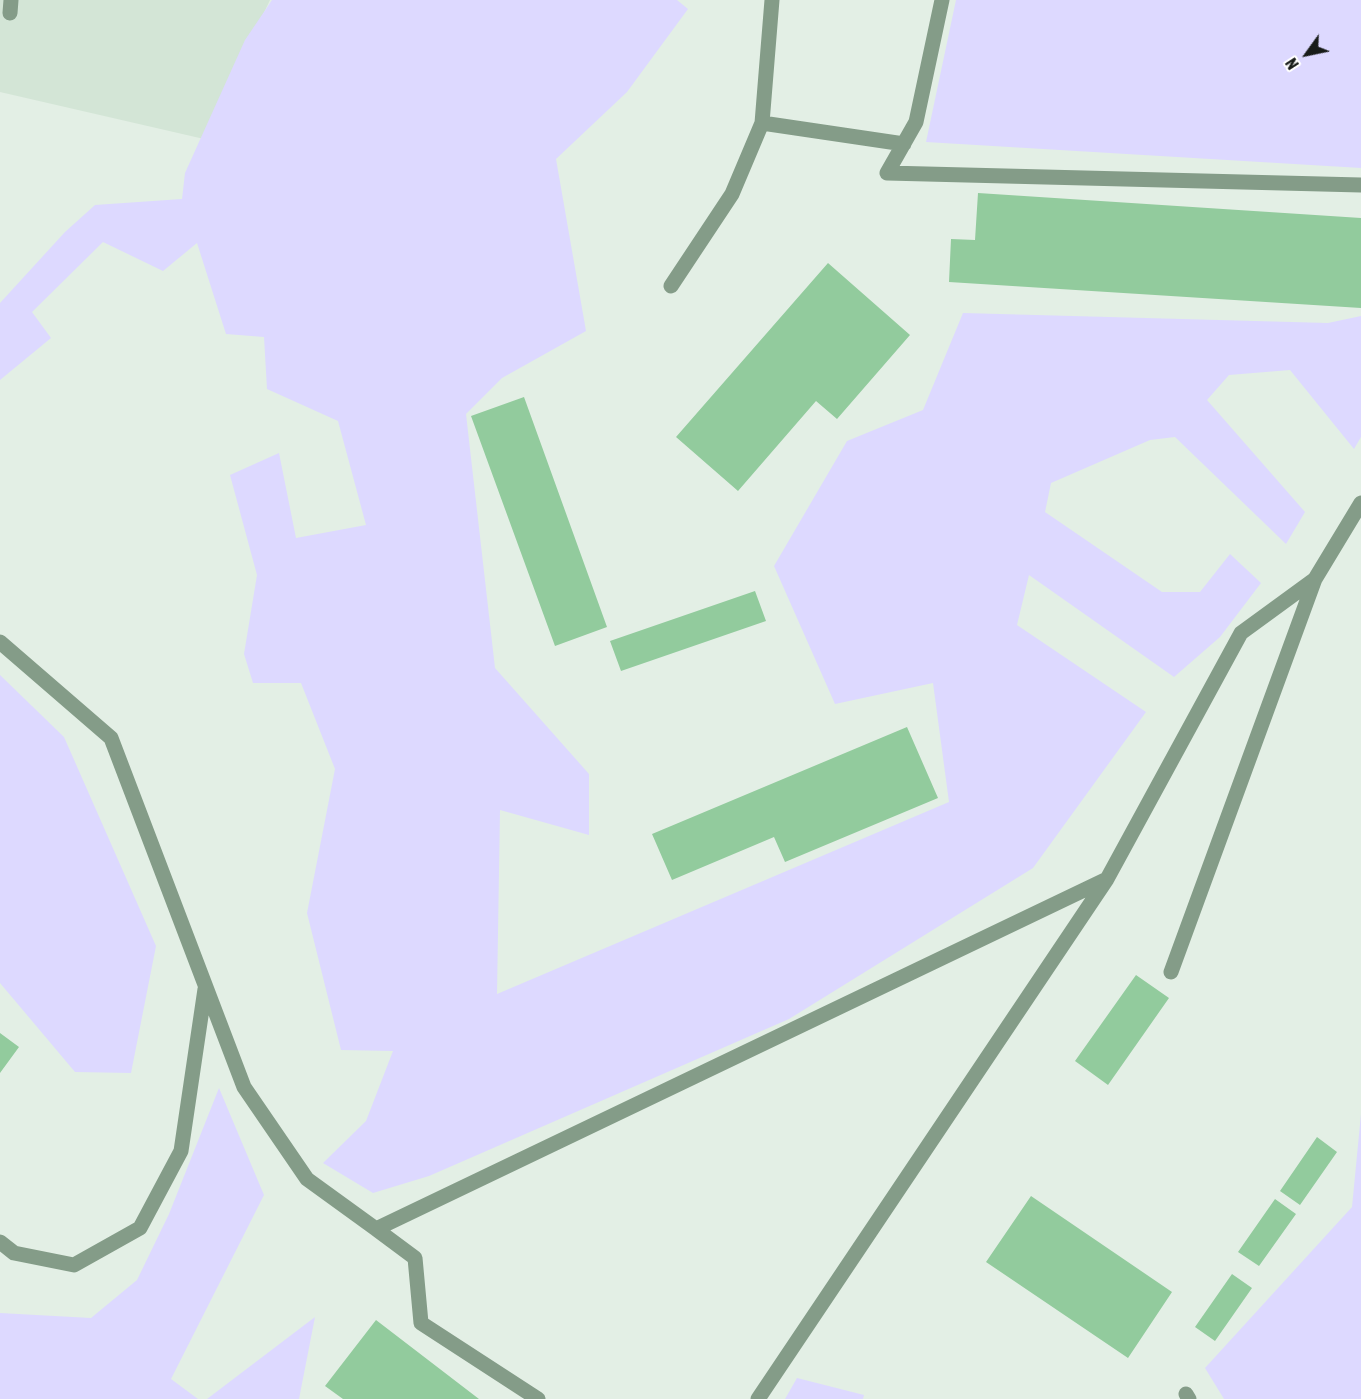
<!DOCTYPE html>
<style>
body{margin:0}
#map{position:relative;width:1361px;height:1399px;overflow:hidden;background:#e3efe5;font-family:"Asap Condensed",sans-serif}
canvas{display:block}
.north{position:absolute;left:1277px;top:24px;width:60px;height:60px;-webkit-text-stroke:4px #fff;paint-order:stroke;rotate:237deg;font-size:16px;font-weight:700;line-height:24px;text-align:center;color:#181c19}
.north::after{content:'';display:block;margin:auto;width:21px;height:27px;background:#181c19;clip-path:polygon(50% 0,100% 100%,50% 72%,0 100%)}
</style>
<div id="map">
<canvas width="1361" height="1399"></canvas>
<div class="north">N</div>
</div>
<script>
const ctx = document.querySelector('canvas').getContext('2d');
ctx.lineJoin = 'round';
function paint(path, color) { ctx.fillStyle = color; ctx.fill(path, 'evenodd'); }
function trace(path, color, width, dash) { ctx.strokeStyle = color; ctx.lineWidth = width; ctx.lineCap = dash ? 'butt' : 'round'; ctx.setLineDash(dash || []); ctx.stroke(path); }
const built = new Path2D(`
 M 0,0 L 270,0 L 204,139 L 0,92 Z`);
const green = new Path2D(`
 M 272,0 L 677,0 L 688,9 L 627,92 L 556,159 L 586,331 L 502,378 L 466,414 L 495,668 L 589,774 L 589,835 L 500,810 L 497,994 L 949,802 L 933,683 L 835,704 L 774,566 L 847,441 L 923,410 L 963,313 L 1328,323 L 1361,316 L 1361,437 L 1354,449 L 1290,370 L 1229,375 L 1207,400 L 1305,512 L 1286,544 L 1175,437 L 1150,440 L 1051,483 L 1045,512 L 1162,592 L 1200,592 L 1230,554 L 1261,583 L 1220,637 L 1174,677 L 1029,575 L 1017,625 L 1146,712 L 1033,868 L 789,1019 L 429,1176 L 373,1193 L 323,1163 L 366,1121 L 393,1051 L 341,1050 L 307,913 L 335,769 L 301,683 L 253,683 L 244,654 L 257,575 L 230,475 L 279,453 L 296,538 L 366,525 L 338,421 L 267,389 L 264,337 L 226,334 L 197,243 L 163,271 L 103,242 L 32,312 L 51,338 L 0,380 L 0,303 L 65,232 L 95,205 L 182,199 L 185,173 L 245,40 Z
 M 956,0 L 1361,0 L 1361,168 L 926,142 Z
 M 0,675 L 64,737 L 156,946 L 131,1073 L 75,1072 L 0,983 Z
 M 219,1088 L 264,1195 L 171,1379 L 198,1399 L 0,1399 L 0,1313 L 91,1318 L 137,1280 L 169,1214 Z
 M 1361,1114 L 1361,1399 L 1224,1399 L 1205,1368 L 1352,1207 Z
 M 315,1317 L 299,1399 L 207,1399 Z
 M 797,1378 L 864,1395 L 863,1399 L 785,1399 Z`);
const building = new Path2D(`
 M 978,193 L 1361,218 L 1361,308 L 949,282 L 951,239 L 975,240 Z
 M 828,263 L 910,335 L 837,419 L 816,401 L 738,491 L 676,437 Z
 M 524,397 L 607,627 L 555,646 L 471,416 Z
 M 755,591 L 766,621 L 621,671 L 610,641 Z
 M 907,727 L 938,798 L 785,862 L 774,837 L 672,880 L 652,834 Z
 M 1136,975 L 1169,998 L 1108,1085 L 1075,1061 Z
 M 0,1033 L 19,1047 L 0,1073 Z
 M 1317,1137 L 1337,1152 L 1300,1205 L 1280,1191 Z
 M 1031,1196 L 1172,1292 L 1128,1358 L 986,1262 Z
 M 1275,1199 L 1296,1214 L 1259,1266 L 1238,1252 Z
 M 1232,1274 L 1252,1288 L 1215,1341 L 1195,1327 Z
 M 376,1320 L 479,1399 L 343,1399 L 325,1386 Z`);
const minor = new Path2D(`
 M 942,0 L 916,122 L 887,173 L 1361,185
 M 10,13 L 11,0
 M 762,123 L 772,0
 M 671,286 L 732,194 L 762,123 L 904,144
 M 0,642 L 111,738 L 244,1087 L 307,1179 L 376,1229 L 1107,879
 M 1171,972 L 1315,579
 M 376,1229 L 415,1258 L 421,1323 L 538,1399
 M 0,1242 L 14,1253 L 74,1265 L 140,1228 L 181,1151 L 205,989
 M 1186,1394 L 1189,1399
 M 758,1399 L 1107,879 L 1241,633 L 1315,579 L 1361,503`);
paint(built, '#d3e5d6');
paint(green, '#ddd9ff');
paint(building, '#92cb9d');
trace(minor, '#849c88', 15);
</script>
